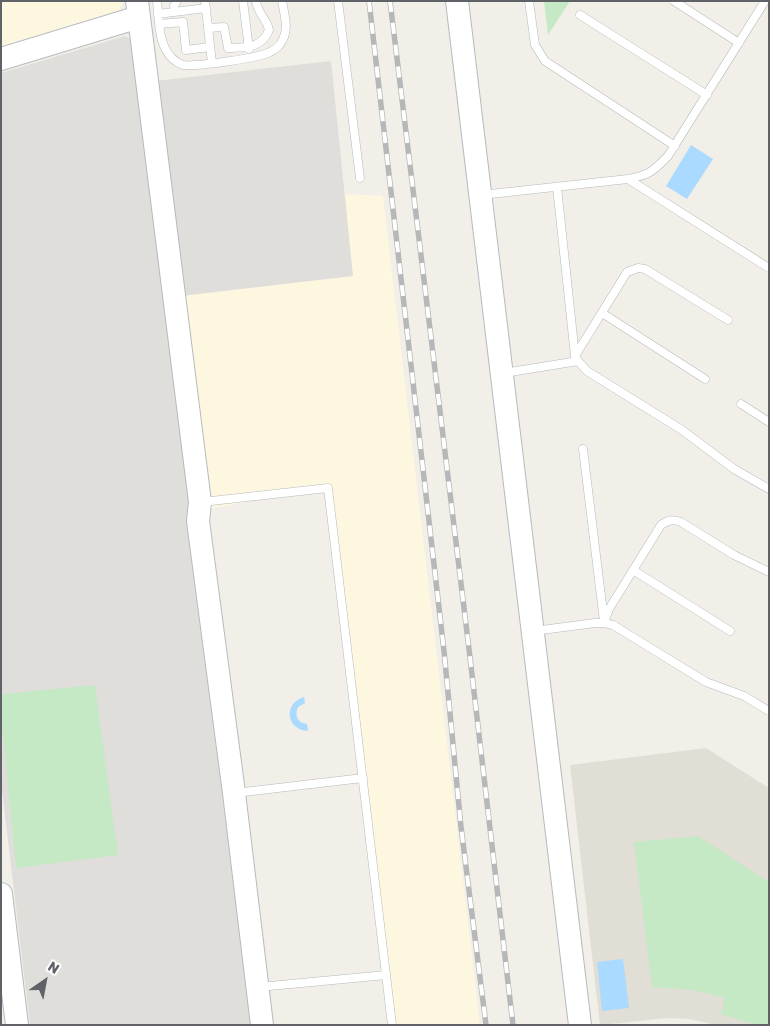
<!DOCTYPE html>
<style>
body{margin:0}
#map{position:relative;width:770px;height:1026px;overflow:hidden;background:#f1efe8;font-family:Rubik,sans-serif}
canvas{display:block}
.frame{position:absolute;inset:0;border:2px solid #5f6368;pointer-events:none}
.north{position:absolute;left:20px;top:956px;width:50px;height:50px;-webkit-text-stroke:4px #fff;paint-order:stroke;rotate:33deg;font-size:14px;font-weight:700;line-height:20px;text-align:center;color:#5f6368}
.north::after{content:'';display:block;margin:auto;width:18px;height:22px;background:#5f6368;clip-path:polygon(50% 0,100% 100%,50% 72%,0 100%)}
</style>
<div id="map">
<canvas width="770" height="1026"></canvas>
<div class="frame"></div>
<div class="north">N</div>
</div>
<script>
const ctx = document.querySelector('canvas').getContext('2d');
ctx.lineJoin = 'round';
function paint(path, color) { ctx.fillStyle = color; ctx.fill(path, 'evenodd'); }
function trace(path, color, width, dash) { ctx.strokeStyle = color; ctx.lineWidth = width; ctx.lineCap = dash ? 'butt' : 'round'; ctx.setLineDash(dash || []); ctx.stroke(path); }
const commercial = new Path2D(`
 M 1,1 L 122,1 L 122,6 L 116,13 L 1,47 Z
 M 345,194 L 383,196 L 480,1025 L 388,1025 L 332,484 L 205,510 L 181,296 L 352,276 Z`);
const industrial = new Path2D(`
 M 125,36 L 134,41 L 252,1025 L 30,1025 L 1,782 L 1,73 Z
 M 331,61 L 353,276 L 181,296 L 155,81 Z`);
const education = new Path2D(`
 M 706,748 L 769,788 L 769,1025 L 716,1025 L 689,1019 L 668,1018 L 600,1025 L 570,765 Z`);
const green = new Path2D(`
 M 544,1 L 570,1 L 548,35 Z
 M 95,685 L 118,855 L 16,868 L 1,713 L 1,694 Z
 M 698,836 L 769,882 L 769,1025 L 756,1025 L 721,1014 L 725,998 L 693,990 L 652,987 L 634,842 Z`);
const water = new Path2D(`
 M 691,145 L 713,159 L 687,199 L 666,186 Z
 M 304,697 L 305,703 L 298,707 C 294,716 298,723 307,724 L 308,731 C 286,730 283,703 304,697 Z
 M 623,959 L 629,1008 L 602,1011 L 597,962 Z`);
const lane = new Path2D(`
 M 157,1 C 159,20 158,46 173,59 C 175,61 180,64 183,65 C 194,67 260,58 270,52 C 275,50 281,45 283,39 C 289,28 284,13 282,1
 M 205,1 L 212,63
 M 243,1 L 249,49
 M 338,1 L 360,178
 M 529,1 L 535,45 L 545,61 L 675,146
 M 674,1 L 739,43
 M 175,12 L 174,6 L 177,1
 M 158,14 L 206,8
 M 580,15 L 707,95
 M 159,24 L 183,22 L 186,50 L 210,47
 M 208,28 L 224,27 L 228,48 C 244,47 262,49 269,30 C 267,19 257,13 256,1
 M 628,179 L 769,268
 M 557,187 L 575,356 L 578,361 L 587,371 L 682,430 L 734,469 L 769,489
 M 481,195 L 628,179 C 650,175 653,171 668,156 L 765,1
 M 602,313 L 705,379
 M 575,356 L 627,272 L 638,268 L 645,269 L 728,320
 M 504,373 L 578,361
 M 741,404 L 769,422
 M 583,449 L 604,621
 M 202,502 L 328,488 L 392,1025
 M 633,570 L 730,631
 M 604,623 L 609,609 L 661,525 C 668,520 672,519 681,522 L 734,555 L 769,572
 M 534,631 L 595,623 L 604,623 L 613,625 L 706,682 L 744,696 L 769,711
 M 235,793 L 363,778
 M 259,987 L 386,975`);
const secondary = new Path2D(`
 M 137,1 L 200,502 L 198,521 L 234,793 L 262,1025
 M 457,1 L 580,1025
 M 1,59 L 139,17
 M 1,894 L 17,1025`);
const rail = new Path2D(`
 M 369,1 L 444,651 L 461,827 L 486,1025
 M 390,1 L 469,649 L 513,1025`);
paint(commercial, '#fef7e0');
paint(industrial, '#e0deda');
paint(education, '#e1ded6');
paint(green, '#c5e8c5');
paint(water, '#aadaff');
trace(lane, '#b5b8bc', 9);
trace(secondary, '#b6babf', 24);
trace(lane, '#fff', 8);
trace(secondary, '#fff', 22);
trace(rail, '#b6b7b8', 5.5);
trace(rail, '#fff', 4, [11]);
</script>
